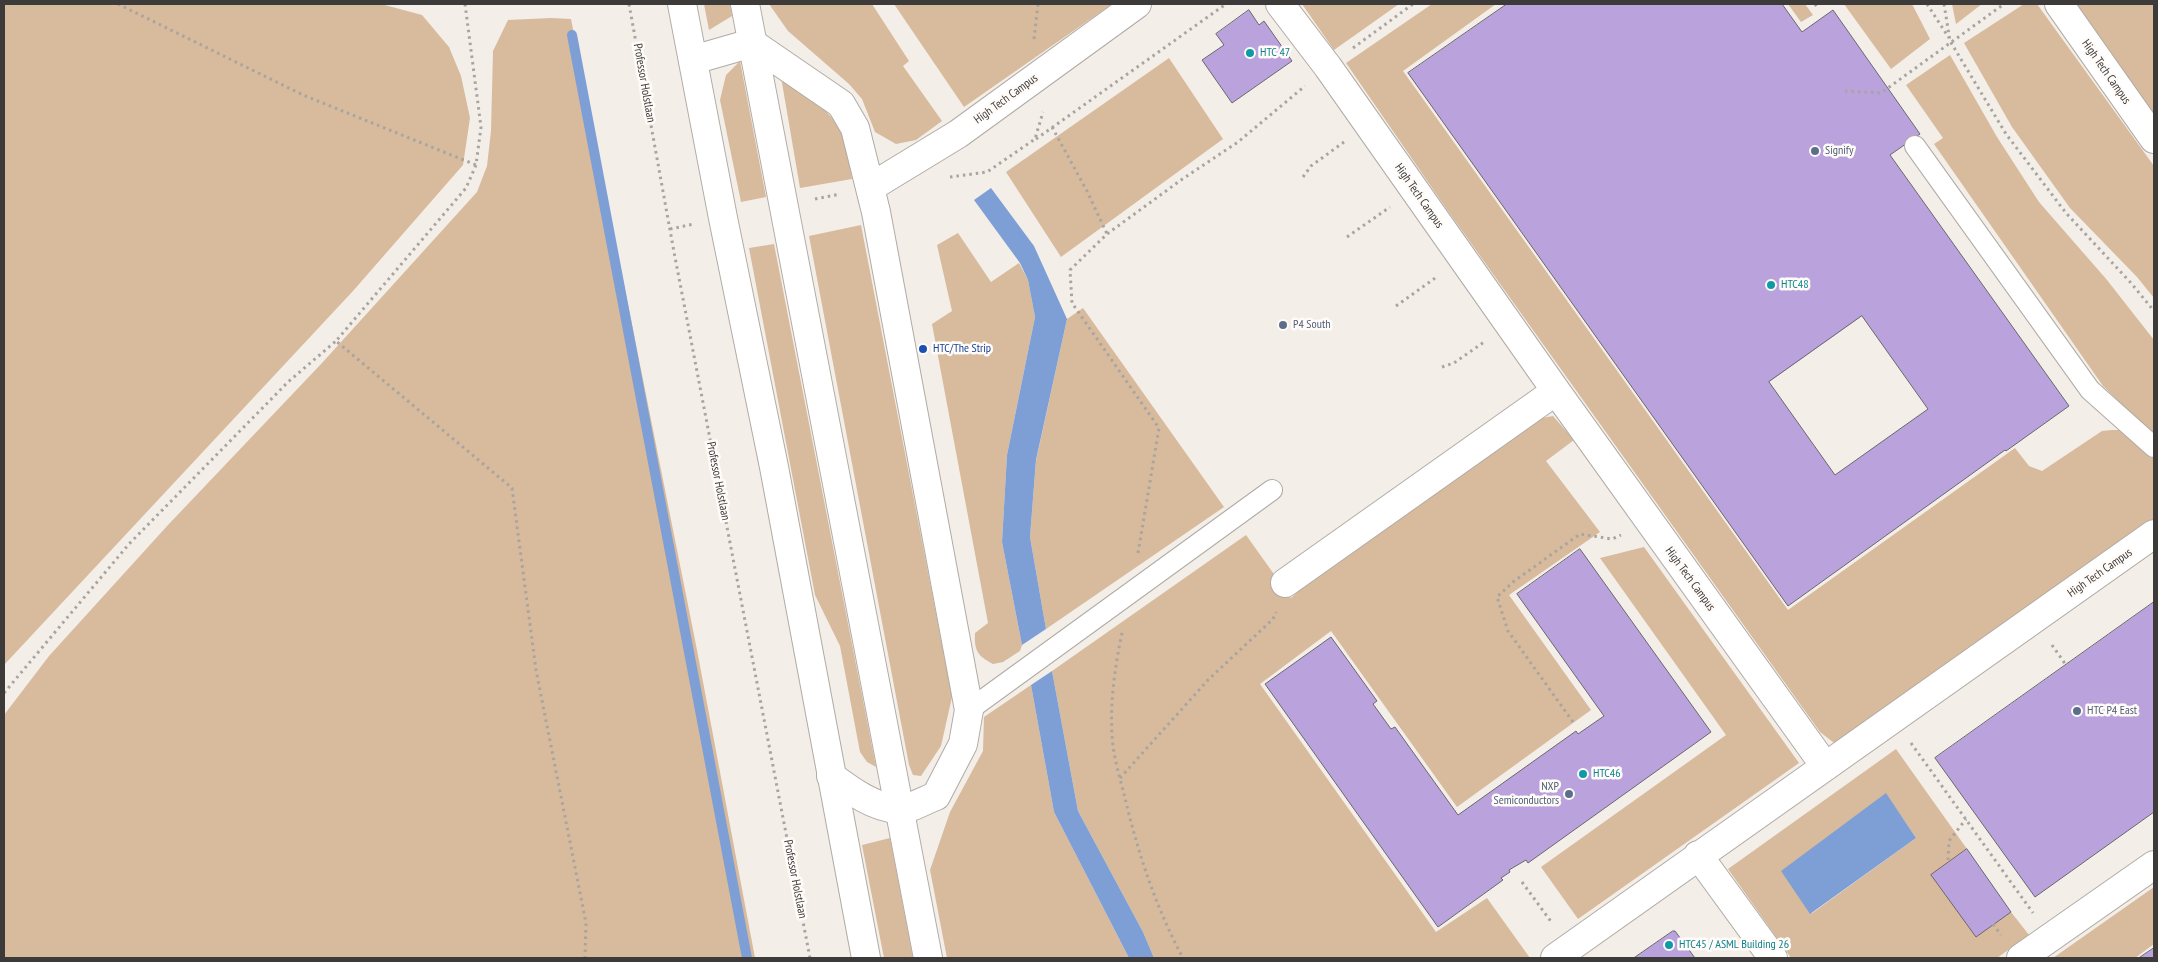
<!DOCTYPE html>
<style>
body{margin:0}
#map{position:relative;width:2158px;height:962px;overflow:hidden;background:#f3eee8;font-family:"PT Sans Narrow",sans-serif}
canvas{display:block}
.frame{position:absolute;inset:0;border:5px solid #3d3b39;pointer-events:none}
</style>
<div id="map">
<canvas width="2158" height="962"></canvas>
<div class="frame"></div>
</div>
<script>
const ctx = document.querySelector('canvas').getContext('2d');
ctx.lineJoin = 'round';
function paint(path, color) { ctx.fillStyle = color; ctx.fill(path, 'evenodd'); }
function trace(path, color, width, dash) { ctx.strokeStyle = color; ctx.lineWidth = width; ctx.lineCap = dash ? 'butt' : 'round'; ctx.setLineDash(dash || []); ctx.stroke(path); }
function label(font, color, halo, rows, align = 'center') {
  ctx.font = font + ' "PT Sans Narrow",sans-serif'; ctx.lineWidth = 5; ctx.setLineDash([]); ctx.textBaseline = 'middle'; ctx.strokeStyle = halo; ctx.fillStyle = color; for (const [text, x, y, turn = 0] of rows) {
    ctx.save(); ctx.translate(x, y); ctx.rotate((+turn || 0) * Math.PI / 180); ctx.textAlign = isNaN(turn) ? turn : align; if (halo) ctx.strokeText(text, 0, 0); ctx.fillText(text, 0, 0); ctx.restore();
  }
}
const green = new Path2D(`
 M 4,4 L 381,4 L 422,15 L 449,47 L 461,76 L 470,118 L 463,165 L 353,291 L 4,665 Z
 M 704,4 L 730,4 L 732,16 L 709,30 Z
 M 769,4 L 872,4 L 909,61 L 903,66 L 942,121 L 916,140 L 896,144 L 875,132 L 862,99 L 849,84 L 788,31 Z
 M 894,4 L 1112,4 L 964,107 Z
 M 1302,4 L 1399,4 L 1334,50 Z
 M 1432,4 L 1496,4 L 1403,71 L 1788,610 L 2015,448 L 2029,466 L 2042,471 L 2102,431 L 2112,430 L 2122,430 L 2140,443 L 2154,458 L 2154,520 L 1838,746 L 1820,732 L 1448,211 L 1346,63 Z
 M 1788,4 L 1805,4 L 1813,15 L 1801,22 Z
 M 1844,4 L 1912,4 L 1930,39 L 1891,69 Z
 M 1952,4 L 1982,4 L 1956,24 Z
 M 2024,4 L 2037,4 L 2154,166 L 2154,298 L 2137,277 L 2070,208 L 2012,127 L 1964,43 Z
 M 2072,4 L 2153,4 L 2154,118 Z
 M 551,18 L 571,19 L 697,650 L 755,958 L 4,958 L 4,715 L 49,656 L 168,525 L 322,363 L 477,192 L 487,166 L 491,131 L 493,51 L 508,20 Z
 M 1950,55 L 1997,137 L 2039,202 L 2107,280 L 2154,340 L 2154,436 L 2103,386 L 1934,144 L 1943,138 L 1906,85 Z
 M 1169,58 L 1223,139 L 1061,257 L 1006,172 Z
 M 740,61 L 766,197 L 741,202 L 720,100 L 726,75 Z
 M 781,77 C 804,94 835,111 845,140 C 849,152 850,166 852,179 L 800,188 Z
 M 861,225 L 952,697 L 941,746 L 921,776 L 913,775 L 909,765 L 809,236 Z
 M 958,233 L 991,282 L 1019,263 L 1028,280 L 1035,317 L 1007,455 L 1002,542 L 1022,645 L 1020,651 L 1003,662 L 993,664 C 978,656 974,651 975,633 L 988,623 L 932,324 L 952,311 L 937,245 Z
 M 774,244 L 876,767 L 867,762 L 860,752 L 840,646 L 815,595 L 749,248 Z
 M 1083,308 L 1224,507 L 1046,629 L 1030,537 L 1036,461 L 1067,319 Z
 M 1553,416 L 1574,440 L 1546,461 L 1600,532 L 1509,595 L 1591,710 L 1457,807 L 1331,631 L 1260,684 L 1436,932 L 1487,898 L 1530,958 L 1154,958 L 1143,932 L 1078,811 L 1052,671 L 1246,535 L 1291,598 L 1325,568 L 1531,420 Z
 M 1644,547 L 1799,763 L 1578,919 L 1541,867 L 1726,735 L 1600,558 Z
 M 1031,685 L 1054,812 L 1129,958 L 947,958 L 930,870 L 950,812 L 983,751 L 984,717 Z
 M 1896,749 L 1967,849 L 1932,875 L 1976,936 L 2011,912 L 2029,935 L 1997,958 L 1791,958 L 1728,869 ZM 1886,794 L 1916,838 L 1811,914 Z
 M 890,838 L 913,958 L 884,958 L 862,845 Z
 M 2154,887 L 2154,944 L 2135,958 L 2053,958 Z`);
const water = new Path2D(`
 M 991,188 L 1034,246 L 1067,319 L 1036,460 L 1030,537 L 1046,629 L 1022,645 L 1002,542 L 1007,455 L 1035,317 L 1028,280 L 1020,263 L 974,200 Z
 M 1052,671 L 1078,811 L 1143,932 L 1154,958 L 1129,958 L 1054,812 L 1031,685 Z
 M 1886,793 L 1916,838 L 1810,914 L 1781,871 Z`);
const stream = new Path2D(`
 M 572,35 L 747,958`);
const building = new Path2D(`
 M 1507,4 L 1782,4 L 1802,32 L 1833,10 L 1920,134 L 1890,155 L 2069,406 L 2006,451 L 2005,450 L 1788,606 L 1408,73 ZM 1862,316 L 1928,409 L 1835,475 L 1769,382 Z
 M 1249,10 L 1259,25 L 1264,21 L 1292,61 L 1232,103 L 1202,60 L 1224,45 L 1216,34 Z
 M 1580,549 L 1711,732 L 1528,863 L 1526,860 L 1509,870 L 1510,872 L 1501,878 L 1503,880 L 1438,927 L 1265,684 L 1331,637 L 1377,701 L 1373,704 L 1391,729 L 1395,727 L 1458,815 L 1576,731 L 1578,734 L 1604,716 L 1517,594 Z
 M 2154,602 L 2154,812 L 2035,897 L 1935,758 Z
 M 1967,849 L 2011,912 L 1976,937 L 1931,875 Z
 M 1673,931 L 1675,931 L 1695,958 L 1634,958 Z
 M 2154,948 L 2154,958 L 2139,958 Z`);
const path = new Path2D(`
 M 118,4 L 303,95 L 476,165
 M 465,4 L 481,127 L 476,165 L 466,188 L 336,341 L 512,488 L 536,670 L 586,923 L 585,958
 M 629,4 L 674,252 L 810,958
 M 1815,4 L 1817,7
 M 1927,4 L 1949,38
 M 1944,4 L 1950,41 L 2006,134 L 2066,213 L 2131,283 L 2154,311
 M 1034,39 L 1038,4
 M 1353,48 L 1413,4
 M 1845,91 L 1881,93 L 2004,4
 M 1052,127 L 1087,191 L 1107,234
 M 1036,139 L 1226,4
 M 950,177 L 987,172 L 1035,139 L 1043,112
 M 1303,177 L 1311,166 L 1344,142
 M 815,199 L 840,194
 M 670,229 L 694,224
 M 1347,237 L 1390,207
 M 1396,306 L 1438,276
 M 1442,367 L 1454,363 L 1484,342
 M 1138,553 L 1159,428 L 1072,303 L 1070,270 L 1107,234 L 1181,180 L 1238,142 L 1305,86
 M 1122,633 C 1115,666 1110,701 1112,735 C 1113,756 1120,778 1125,798 C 1138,853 1156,908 1183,958
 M 2052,645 L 2066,665
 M 4,693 L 129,544 L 288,382 L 336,341
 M 1573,722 L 1508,631 L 1497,597 L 1513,582 L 1580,534 L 1612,539 L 1621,535
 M 1911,743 L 2033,913
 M 1120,778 L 1208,680 L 1273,619 L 1276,612
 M 1948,860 L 1949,841 L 1966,819
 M 1522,882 L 1552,923
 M 1993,924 L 2001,935`);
const lane = new Path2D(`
 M 1915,146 L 2090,390 L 2154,447
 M 969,710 L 1272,490`);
const street = new Path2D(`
 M 1280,4 L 1328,67 L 1556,391 L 1825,766
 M 2059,4 L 2154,139
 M 693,60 L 752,43 L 841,104 L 855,128 L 876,212 L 969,710 L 963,744 L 936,796 C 925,800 909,810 898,809 C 874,808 850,790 831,776
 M 871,187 L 958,134 L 1137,4
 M 1285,583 L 1556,391
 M 1698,855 L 1773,958
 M 1555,958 L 2154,534
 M 2021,958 L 2154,865`);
const secondary = new Path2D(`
 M 682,4 L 723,218 L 774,467 L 866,958
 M 745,4 L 928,958`);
const markers = [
 [1250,53,5,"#0f9aa8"],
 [1815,151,5,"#5c6f8a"],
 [1771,285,5,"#0f9aa8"],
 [1283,325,5,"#5c6f8a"],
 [923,349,5,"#1a4fb4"],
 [2077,711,5,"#5c6f8a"],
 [1583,774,5,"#0f9aa8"],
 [1569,794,5,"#5c6f8a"],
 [1669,945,5,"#0f9aa8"]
];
const cultureNames = [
 ["HTC 47",1260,53],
 ["HTC48",1781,285],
 ["HTC46",1593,774],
 ["HTC45 / ASML Building 26",1679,945]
];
const streetNames = [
 ["High Tech Campus",2106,72,55],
 ["Professor Holstlaan",644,83,80],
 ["High Tech Campus",1006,99,-36],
 ["High Tech Campus",1419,196,55],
 ["Professor Holstlaan",718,481,79],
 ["High Tech Campus",2100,573,-35],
 ["High Tech Campus",1690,579,54],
 ["Professor Holstlaan",795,879,79]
];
const serviceNames = [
 ["Signify",1825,151],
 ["P4 South",1293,325],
 ["HTC P4 East",2087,711],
 ["NXP",1559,787,"right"],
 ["Semiconductors",1559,801,"right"]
];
const transitNames = [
 ["HTC/The Strip",933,349]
];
paint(green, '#d8ba9d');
paint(water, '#7e9fd5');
trace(stream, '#7e9fd5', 10);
paint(building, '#baa2dd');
trace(building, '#69676d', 1);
trace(lane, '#b1aba6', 22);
trace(street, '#b1aba6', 30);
trace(secondary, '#b1aba6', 30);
trace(path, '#a8a4a0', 3, [2.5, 4]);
trace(lane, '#fff', 20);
trace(street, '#fff', 28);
trace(secondary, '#fff', 28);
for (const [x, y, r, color] of markers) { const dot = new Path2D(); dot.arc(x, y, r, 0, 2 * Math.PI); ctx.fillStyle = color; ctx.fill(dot); trace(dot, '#fffbf8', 2); }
label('12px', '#0d838f', '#fffbf8', cultureNames, 'left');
label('12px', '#3d3b39', '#fffbf8', streetNames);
label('12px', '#4e5e75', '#fffbf8', serviceNames, 'left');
label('12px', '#164399', '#fffbf8', transitNames, 'left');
</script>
